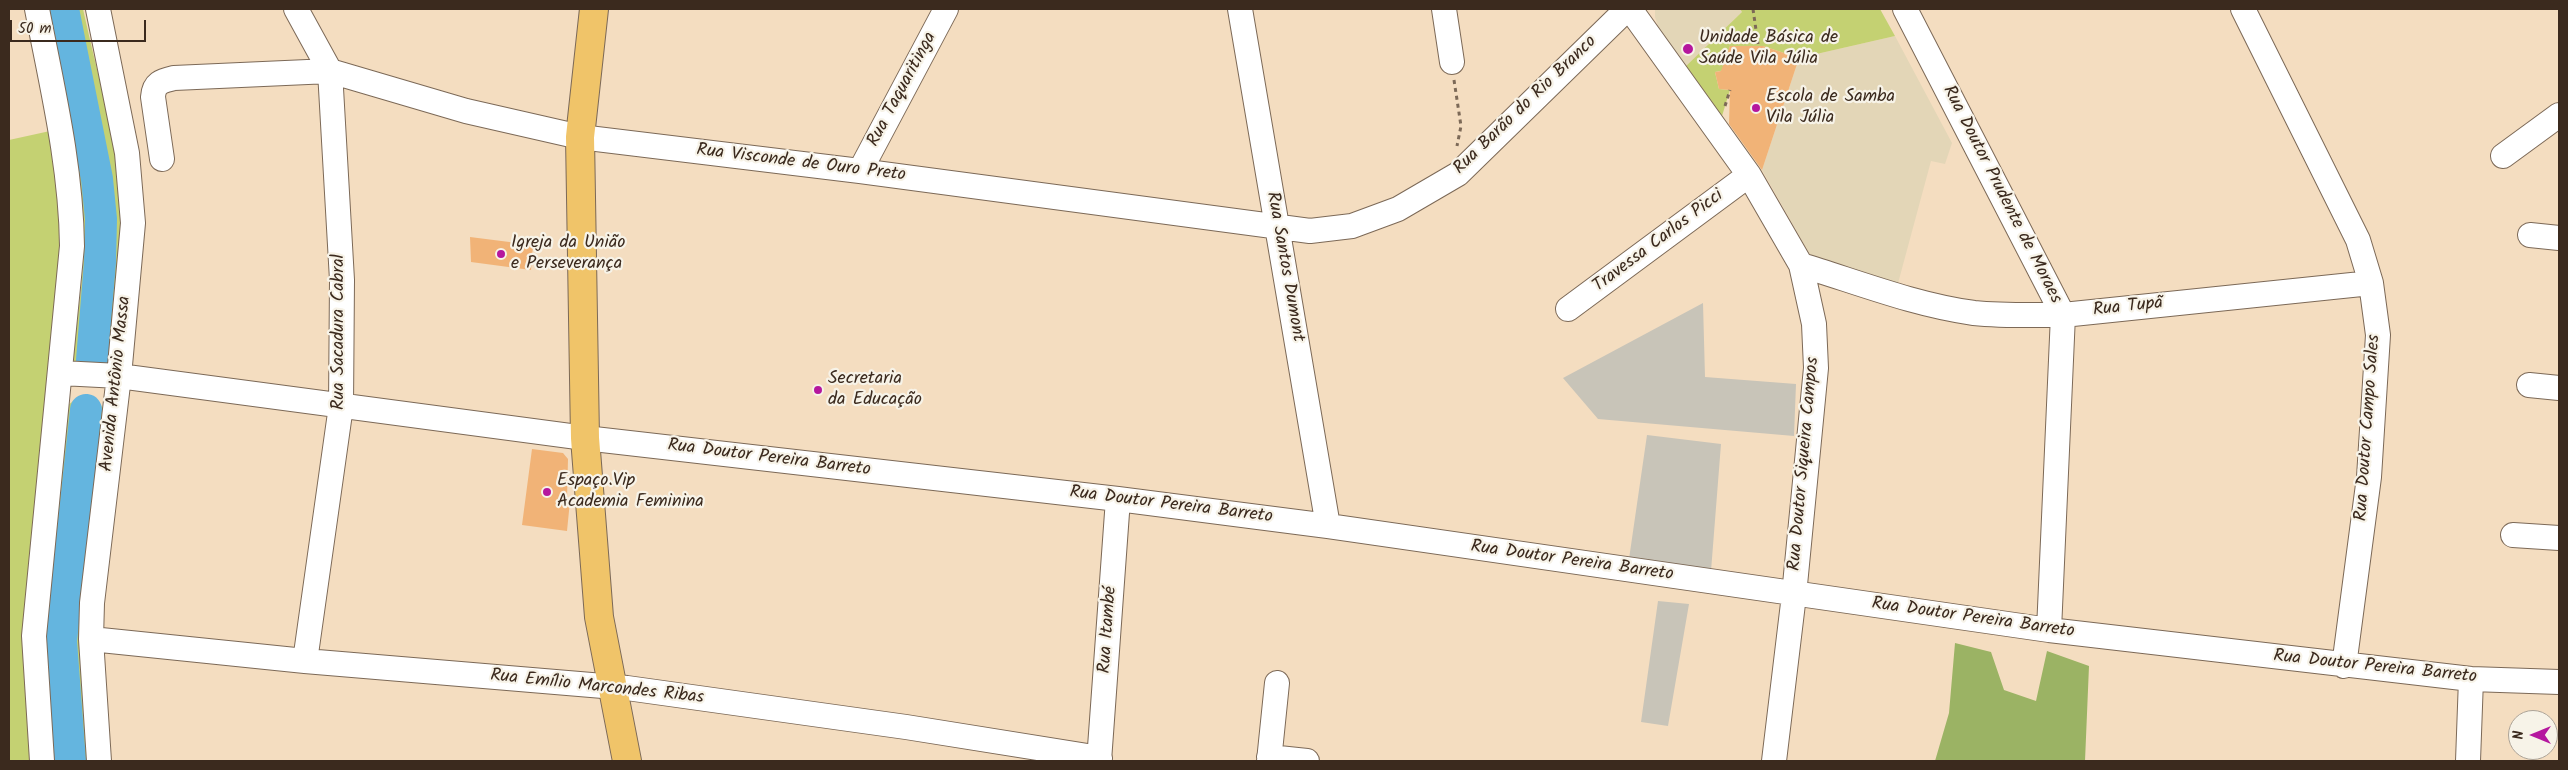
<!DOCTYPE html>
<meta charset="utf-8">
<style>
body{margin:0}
#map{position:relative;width:2568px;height:770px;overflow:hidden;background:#f4ddc0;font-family:Kalam,sans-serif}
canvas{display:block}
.frame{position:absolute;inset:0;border:10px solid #3b2a1e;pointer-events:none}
.north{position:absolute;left:2508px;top:710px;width:50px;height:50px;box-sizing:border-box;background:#f7f3e8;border:1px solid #aca397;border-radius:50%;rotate:270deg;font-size:14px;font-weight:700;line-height:20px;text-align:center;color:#3b2a1e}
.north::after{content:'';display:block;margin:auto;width:18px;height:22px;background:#b5179e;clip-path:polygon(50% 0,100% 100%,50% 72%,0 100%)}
.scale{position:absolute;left:10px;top:20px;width:136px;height:22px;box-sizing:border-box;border:2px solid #3b2a1e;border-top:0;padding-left:6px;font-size:15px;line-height:18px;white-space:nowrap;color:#3b2a1e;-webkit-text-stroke:4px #f7f3e8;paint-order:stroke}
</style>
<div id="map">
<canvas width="2568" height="770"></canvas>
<div class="frame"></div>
<div class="north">N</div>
<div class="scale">50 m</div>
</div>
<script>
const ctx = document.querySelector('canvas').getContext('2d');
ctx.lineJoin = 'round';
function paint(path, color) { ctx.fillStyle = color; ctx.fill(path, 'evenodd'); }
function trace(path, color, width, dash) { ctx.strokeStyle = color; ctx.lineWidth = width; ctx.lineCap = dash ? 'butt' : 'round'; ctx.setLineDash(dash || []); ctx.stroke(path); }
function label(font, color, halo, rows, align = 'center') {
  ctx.font = font + ' Kalam,sans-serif'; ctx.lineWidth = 4.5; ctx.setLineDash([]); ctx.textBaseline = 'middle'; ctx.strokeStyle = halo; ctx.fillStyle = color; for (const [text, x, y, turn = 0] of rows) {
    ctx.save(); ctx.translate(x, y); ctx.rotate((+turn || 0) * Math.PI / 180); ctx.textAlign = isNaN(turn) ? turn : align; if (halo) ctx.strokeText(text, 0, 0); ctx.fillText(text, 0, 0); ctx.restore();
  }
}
const built = new Path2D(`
 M 1740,9 L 1742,12 L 1686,66 L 1660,32 L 1655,17 L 1655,9 Z
 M 1895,36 L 1952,143 L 1945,164 L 1931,161 L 1897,287 L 1815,258 L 1809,253 L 1762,170 L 1799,58 Z`);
const industrial = new Path2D(`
 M 1703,303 L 1705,377 L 1796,384 L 1794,436 L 1598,419 L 1563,378 Z
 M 1647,435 L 1721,444 L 1711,571 L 1629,559 Z
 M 1658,601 L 1689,604 L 1668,726 L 1641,722 Z`);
const green = new Path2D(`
 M 43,9 L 83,9 C 96,69 114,130 120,191 C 126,247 115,309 110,365 L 73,362 C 77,314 87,263 83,214 C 77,145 57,76 43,9 Z
 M 1740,9 L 1880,9 L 1895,36 L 1799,58 L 1763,46 L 1730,46 L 1724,64 L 1725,70 L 1715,72 L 1719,89 L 1730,90 L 1722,116 L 1686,66 L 1742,12 Z
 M 50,131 L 63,231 L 51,379 L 24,615 L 23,645 L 32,761 L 9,761 L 9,140 Z
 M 85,397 L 92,399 L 105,409 L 88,761 L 53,761 L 43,635 L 68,405 L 76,399 Z`);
const forest = new Path2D(`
 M 1955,643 L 1991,652 L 2004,690 L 2036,701 L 2047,651 L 2089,666 L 2085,761 L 1935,761 L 1949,713 Z`);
const river = new Path2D(`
 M 63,9 L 97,179 L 101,219 L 100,262 L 92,360
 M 70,761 L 61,641 L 86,410`);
const building = new Path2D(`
 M 1730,46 L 1763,46 L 1799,58 L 1762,170 L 1729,124 L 1730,90 L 1719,89 L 1715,72 L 1721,71 Z
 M 470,237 L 533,245 L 531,270 L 471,262 Z
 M 532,449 L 563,453 L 568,459 L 567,500 L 570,501 L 567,531 L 522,525 Z`);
const path = new Path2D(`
 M 1753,9 L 1758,44
 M 1454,80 L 1461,126 L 1457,146
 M 1725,106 L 1730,90`);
const minor = new Path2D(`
 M 37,9 C 52,87 71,165 72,246 L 34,636 L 42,761
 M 98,9 L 127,153 L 133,223 L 119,376 L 92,603 L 91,639 L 99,761
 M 296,9 L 330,71 L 342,280 L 341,406 L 305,661
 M 1240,9 L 1328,526
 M 1444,9 L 1452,62
 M 1630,9 L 1749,175 L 1801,265 L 1814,324 L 1816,368 L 1794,595 L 1774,761
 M 1905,9 L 2063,315 L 2049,630
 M 2243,9 L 2358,240 L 2371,283 L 2378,335 L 2369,477 L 2344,666
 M 2503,156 L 2559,115
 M 162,159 L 153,97 C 154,83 161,81 174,78 L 330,71 L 466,111 L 580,137 L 860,171 L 1310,231 L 1352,226 L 1398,209 L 1458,174 L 1627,9
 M 860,171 L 946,9
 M 2530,235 L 2559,238
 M 1801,265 C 1857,282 1915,305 1974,313 C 2003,316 2033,315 2063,315 L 2371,283
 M 1568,309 L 1749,175
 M 61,373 L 119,376 L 585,438 L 1118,499 L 1328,526 L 2049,630 L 2471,679 L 2559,682
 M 2529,385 L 2559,388
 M 2513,535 L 2559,538
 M 91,639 L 305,661 L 627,688 L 906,727 L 1100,758
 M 1269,757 L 1307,761
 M 1099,761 L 1118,499
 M 1269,761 L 1277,683
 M 2468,761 L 2471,679`);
const major = new Path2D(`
 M 594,9 L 580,137 L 585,438 L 599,617 L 627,761`);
const markers = [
 [1688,49,6,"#b5179e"],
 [1756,108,5,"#b5179e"],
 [501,254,5,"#b5179e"],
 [818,390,5,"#b5179e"],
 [547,492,5,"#b5179e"]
];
const poiNames = [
 ["Unidade Básica de",1699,39],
 ["Saúde Vila Júlia",1699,60],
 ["Escola de Samba",1766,98],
 ["Vila Júlia",1766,119],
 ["Igreja da União",511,244],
 ["e Perseverança",511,265],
 ["Secretaria",828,380],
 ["da Educação",828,401],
 ["Espaço.Vip",557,482],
 ["Academia Feminina",557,503]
];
const streetNames = [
 ["Rua Taquaritinga",903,90,-62],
 ["Rua Barão do Rio Branco",1526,106,-44],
 ["Rua Visconde de Ouro Preto",801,164,7],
 ["Rua Doutor Prudente de Moraes",2001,195,63],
 ["Travessa Carlos Picci",1659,242,-37],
 ["Rua Santos Dumont",1284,267,80],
 ["Rua Tupã",2128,308,-6],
 ["Rua Sacadura Cabral",340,332,-90],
 ["Avenida Antônio Massa",117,384,-84],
 ["Rua Doutor Campo Sales",2369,428,-86],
 ["Rua Doutor Pereira Barreto",769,459,7],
 ["Rua Doutor Siqueira Campos",1805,464,-85],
 ["Rua Doutor Pereira Barreto",1171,506,7],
 ["Rua Doutor Pereira Barreto",1572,562,8],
 ["Rua Doutor Pereira Barreto",1973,619,8],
 ["Rua Itambé",1109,630,-86],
 ["Rua Doutor Pereira Barreto",2375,668,6],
 ["Rua Emílio Marcondes Ribas",597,688,6]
];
paint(built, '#e3d6b7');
paint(industrial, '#c8c4b8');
paint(green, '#c4d172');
paint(forest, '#9bb364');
trace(river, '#64b5df', 32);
paint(building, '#f1b377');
trace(minor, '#7c6957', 26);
trace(major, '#7c6957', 30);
trace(path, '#7c6957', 3, [4, 4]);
trace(minor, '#fff', 24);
trace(major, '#f0c469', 28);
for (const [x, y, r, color] of markers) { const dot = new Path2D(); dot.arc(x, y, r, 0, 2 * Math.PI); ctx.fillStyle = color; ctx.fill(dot); trace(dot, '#f7f3e8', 2); }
label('18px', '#3b2a1e', '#f7f3e8', poiNames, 'left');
label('18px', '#3b2a1e', '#f7f3e8', streetNames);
</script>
